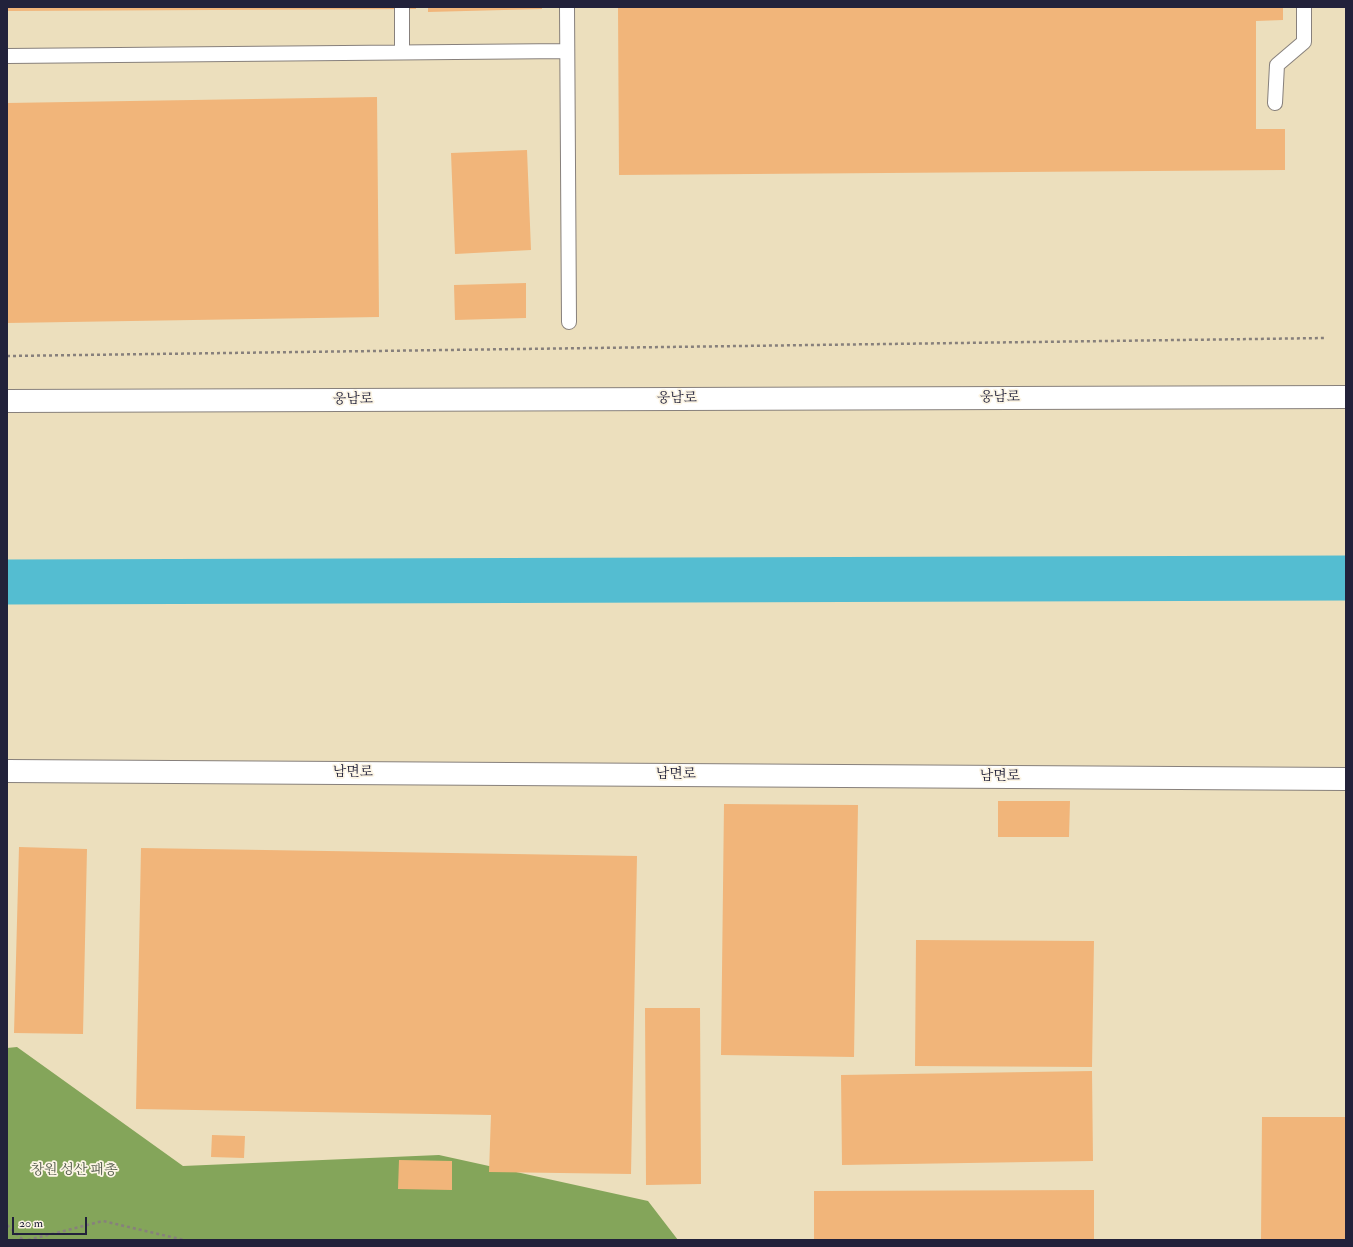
<!DOCTYPE html>
<meta charset="utf-8">
<style>
body{margin:0}
#map{position:relative;width:1353px;height:1247px;overflow:hidden;background:#ecdfbd;font-family:"IM FELL Double Pica",serif}
canvas{display:block}
.frame{position:absolute;inset:0;border:8px solid #22223b;pointer-events:none}
.scale{position:absolute;left:12px;top:1217px;width:75px;height:18px;box-sizing:border-box;border:2px solid #22223b;border-top:0;padding-left:5px;font-size:12px;line-height:14px;white-space:nowrap;color:#22223b;-webkit-text-stroke:3px #fcf5e5;paint-order:stroke}
</style>
<div id="map">
<canvas width="1353" height="1247"></canvas>
<div class="frame"></div>
<div class="scale">20 m</div>
</div>
<script>
const ctx = document.querySelector('canvas').getContext('2d');
ctx.lineJoin = 'round';
function paint(path, color) { ctx.fillStyle = color; ctx.fill(path, 'evenodd'); }
function trace(path, color, width, dash) { ctx.strokeStyle = color; ctx.lineWidth = width; ctx.lineCap = dash ? 'butt' : 'round'; ctx.setLineDash(dash || []); ctx.stroke(path); }
function label(font, color, halo, rows, align = 'center') {
  ctx.font = font + ' "IM FELL Double Pica","Noto Serif KR",serif'; ctx.lineWidth = 3.5; ctx.setLineDash([]); ctx.textBaseline = 'middle'; ctx.strokeStyle = halo; ctx.fillStyle = color; for (const [text, x, y, turn = 0] of rows) {
    ctx.save(); ctx.translate(x, y); ctx.rotate((+turn || 0) * Math.PI / 180); ctx.textAlign = isNaN(turn) ? turn : align; if (halo) ctx.strokeText(text, 0, 0); ctx.fillText(text, 0, 0); ctx.restore();
  }
}
const forest = new Path2D(`
 M 17,1047 L 183,1166 L 439,1155 L 648,1201 L 678,1240 L 7,1240 L 7,1048 Z`);
const river = new Path2D(`
 M 7,582 L 1346,578`);
const building = new Path2D(`
 M 7,7 L 416,7 L 416,9 L 7,11 Z
 M 428,7 L 542,7 L 542,9 L 428,12 Z
 M 618,7 L 1283,7 L 1283,20 L 1256,21 L 1256,129 L 1285,129 L 1285,170 L 619,175 Z
 M 377,97 L 379,317 L 7,323 L 7,103 Z
 M 527,150 L 531,250 L 455,254 L 451,153 Z
 M 526,283 L 526,318 L 455,320 L 454,285 Z
 M 998,801 L 1070,801 L 1069,837 L 998,837 Z
 M 724,804 L 858,805 L 854,1057 L 721,1055 Z
 M 19,847 L 87,849 L 83,1034 L 14,1033 Z
 M 141,848 L 637,856 L 631,1174 L 489,1172 L 491,1115 L 136,1109 Z
 M 916,940 L 1094,941 L 1092,1067 L 915,1066 Z
 M 645,1008 L 700,1008 L 701,1184 L 646,1185 Z
 M 1092,1071 L 1093,1161 L 842,1165 L 841,1075 Z
 M 1262,1117 L 1346,1117 L 1346,1240 L 1261,1240 Z
 M 212,1135 L 245,1136 L 244,1158 L 211,1157 Z
 M 399,1160 L 452,1161 L 452,1190 L 398,1189 Z
 M 1094,1190 L 1094,1240 L 814,1240 L 814,1191 Z`);
const path = new Path2D(`
 M 7,356 L 1326,338
 M 7,1225 L 23,1240
 M 28,1240 L 103,1221 L 184,1240`);
const service = new Path2D(`
 M 402,7 L 402,52
 M 567,7 L 569,322
 M 7,56 L 567,51
 M 1275,103 L 1277,65 L 1304,42 L 1304,7`);
const tertiary = new Path2D(`
 M 7,401 L 1346,397
 M 7,771 L 1346,779`);
const streetNames = [
 ["웅남로",1000,398],
 ["웅남로",677,399],
 ["웅남로",353,400],
 ["남면로",353,773],
 ["남면로",676,775],
 ["남면로",1000,777]
];
const parkNames = [
 ["창원 성산 패총",74,1171]
];
paint(forest, '#84a55a');
trace(river, '#54bdd1', 45);
paint(building, '#f1b57a');
trace(service, '#87807c', 16);
trace(tertiary, '#87807c', 24);
trace(path, '#87807c', 2.5, [3, 3]);
trace(service, '#fff', 14);
trace(tertiary, '#fff', 22);
label('14px', '#22223b', '#fcf5e5', streetNames);
label('14px', '#505949', '#fcf5e5', parkNames);
</script>
